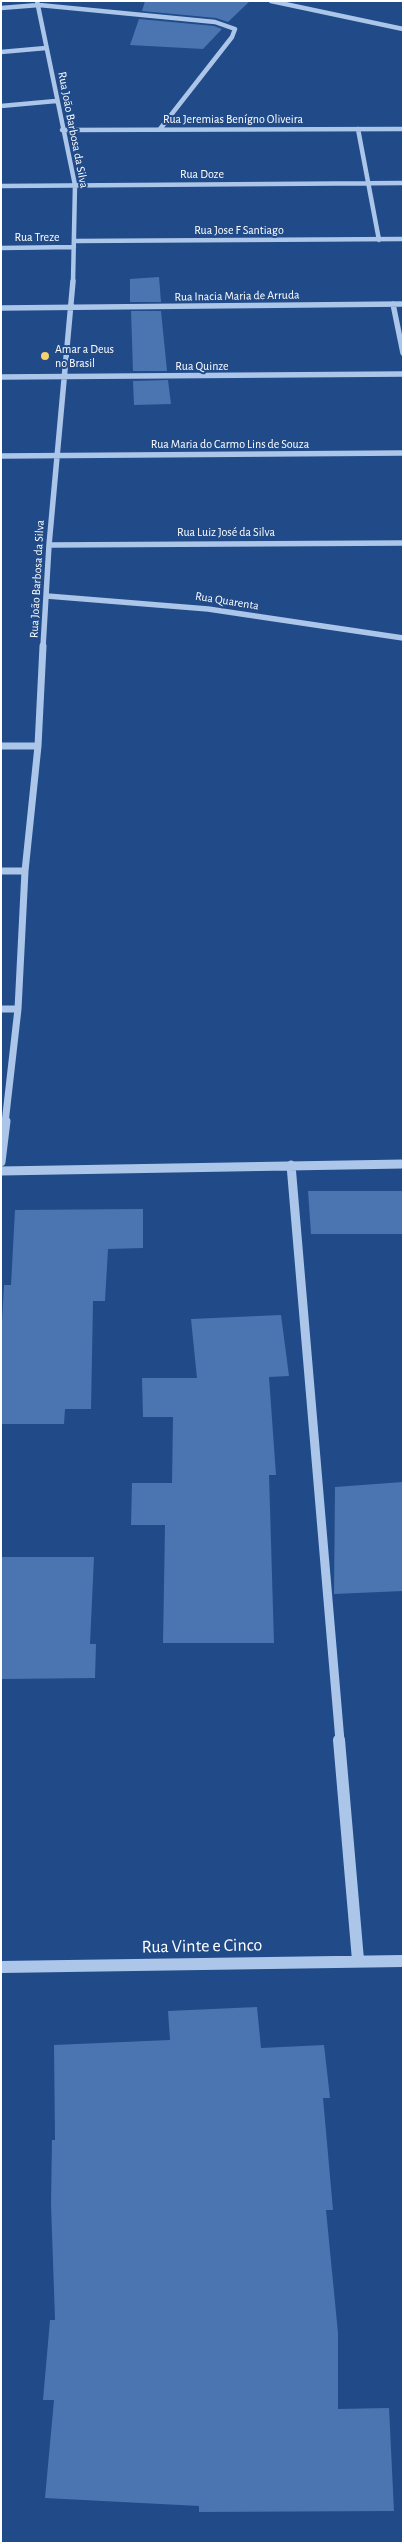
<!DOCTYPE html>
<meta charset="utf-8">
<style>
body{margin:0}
#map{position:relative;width:404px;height:2544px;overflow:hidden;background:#214b88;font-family:"Alegreya Sans",sans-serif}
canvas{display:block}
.frame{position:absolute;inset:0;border:2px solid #fff;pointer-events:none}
</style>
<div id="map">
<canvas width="404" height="2544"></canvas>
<div class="frame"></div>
</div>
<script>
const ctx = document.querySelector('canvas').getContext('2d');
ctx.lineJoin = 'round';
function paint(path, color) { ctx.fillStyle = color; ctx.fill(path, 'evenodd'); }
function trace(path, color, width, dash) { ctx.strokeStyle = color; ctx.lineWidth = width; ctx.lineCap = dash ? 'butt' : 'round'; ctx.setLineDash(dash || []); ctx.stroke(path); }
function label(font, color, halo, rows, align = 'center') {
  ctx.font = font + ' "Alegreya Sans",sans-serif'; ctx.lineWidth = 4; ctx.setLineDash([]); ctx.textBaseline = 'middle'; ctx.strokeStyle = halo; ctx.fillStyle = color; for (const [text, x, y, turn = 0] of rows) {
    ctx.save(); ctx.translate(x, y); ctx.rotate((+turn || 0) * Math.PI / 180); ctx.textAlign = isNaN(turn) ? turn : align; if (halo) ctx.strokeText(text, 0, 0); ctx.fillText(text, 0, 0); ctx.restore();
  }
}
const building = new Path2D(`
 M 145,1 L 250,1 L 228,22 L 216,18 L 142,11 Z
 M 139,19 L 214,26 L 222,29 L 203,49 L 130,45 Z
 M 159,277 L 161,302 L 130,302 L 130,279 Z
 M 131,311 L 161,311 L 167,371 L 133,371 Z
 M 168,380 L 171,404 L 134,405 L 133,381 Z
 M 308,1191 L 403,1191 L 403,1234 L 311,1234 Z
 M 143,1209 L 143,1248 L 108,1249 L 105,1301 L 93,1301 L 91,1409 L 65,1409 L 64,1424 L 1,1424 L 1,1341 L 4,1285 L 11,1285 L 15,1210 Z
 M 281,1315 L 289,1376 L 269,1377 L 276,1475 L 269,1475 L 274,1643 L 163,1643 L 165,1525 L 131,1525 L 132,1483 L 172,1483 L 173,1417 L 143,1417 L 142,1378 L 197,1378 L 191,1319 Z
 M 403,1482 L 403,1591 L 334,1594 L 335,1487 Z
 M 1,1557 L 94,1557 L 90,1644 L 96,1644 L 95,1678 L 1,1679 Z
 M 257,2007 L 261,2048 L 324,2045 L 330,2098 L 323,2098 L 333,2210 L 326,2210 L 338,2333 L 338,2409 L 389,2408 L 394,2511 L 199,2512 L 199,2506 L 45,2498 L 54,2400 L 43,2400 L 50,2320 L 55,2320 L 51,2204 L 52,2140 L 55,2140 L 54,2045 L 170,2040 L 168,2011 Z`);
const minorFar4 = new Path2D(`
 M 37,1 L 75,185 L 73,282
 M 271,1 L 403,29
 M 1,8 L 39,5 L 215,22 L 235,29 L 232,37 L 160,129
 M 1,52 L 46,48
 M 1,106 L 56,101
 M 358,129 L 379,240
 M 62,130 L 403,129
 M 1,186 L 403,183
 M 75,241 L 403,239
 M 1,248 L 74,247`);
const minorFar3 = new Path2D(`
 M 393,304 L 403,353
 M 1,308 L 403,304
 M 1,377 L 403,374
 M 1,456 L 403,453
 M 49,545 L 403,543
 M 47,596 L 208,609 L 403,638
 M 43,647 L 49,545 L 73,281`);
const minorFar2 = new Path2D(`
 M 1,746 L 38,746
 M 1,871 L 25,871
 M 1,1009 L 18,1009
 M 5,1123 L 18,1009 L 25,871 L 38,746 L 43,646`);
const minorFar1 = new Path2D(`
 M 1,1162 L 6,1121
 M 291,1165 L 340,1741
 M 1,1171 L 403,1164`);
const minor = new Path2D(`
 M 339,1740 L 358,1960
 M 1,1967 L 403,1961`);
const markers = [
 [45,356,5,"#f6d26d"]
];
const farStreetnames = [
 ["Rua Jeremias Benígno Oliveira",233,119],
 ["Rua João Barbosa da Silva",73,130,79],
 ["Rua Doze",202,174],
 ["Rua Jose F Santiago",239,230],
 ["Rua Treze",37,237],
 ["Rua Inacia Maria de Arruda",237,296,-1],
 ["Rua Quinze",202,366],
 ["Rua Maria do Carmo Lins de Souza",230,444],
 ["Rua Luiz José da Silva",226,532],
 ["Rua João Barbosa da Silva",37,579,-87],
 ["Rua Quarenta",227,601,9]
];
const farPoinames = [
 ["Amar a Deus",55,349],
 ["no Brasil",55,363]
];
const nearStreetnames = [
 ["Rua Vinte e Cinco",202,1946,-1]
];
paint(building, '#4a75b0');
trace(minorFar4, '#acc6ea', 4.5);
trace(minorFar3, '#acc6ea', 5.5);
trace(minorFar2, '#acc6ea', 7);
trace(minorFar1, '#acc6ea', 9);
trace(minor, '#acc6ea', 12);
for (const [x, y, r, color] of markers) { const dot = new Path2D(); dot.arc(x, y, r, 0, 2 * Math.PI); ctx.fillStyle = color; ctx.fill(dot); trace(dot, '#214b88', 2); }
label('12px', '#fff', '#214b88', farStreetnames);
label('12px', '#fff', '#214b88', farPoinames, 'left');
label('18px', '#fff', '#214b88', nearStreetnames);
</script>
